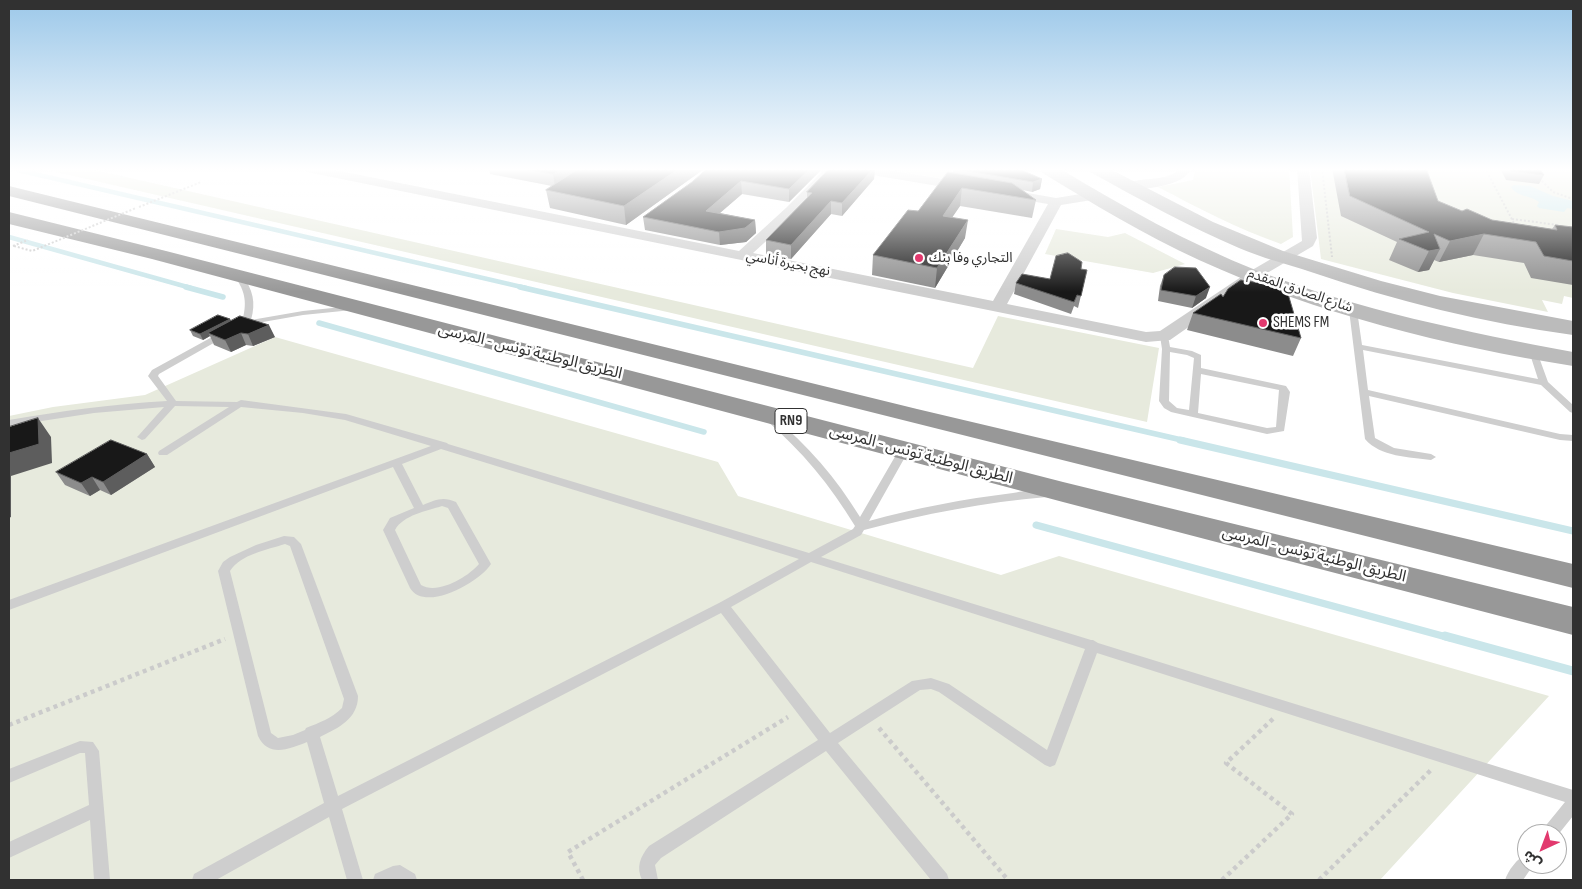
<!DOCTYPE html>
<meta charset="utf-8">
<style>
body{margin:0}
#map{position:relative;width:1582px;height:889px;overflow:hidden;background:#fff;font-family:"Sofia Sans Condensed","Noto Sans Arabic",sans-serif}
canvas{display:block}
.frame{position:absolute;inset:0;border:10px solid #313131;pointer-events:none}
.north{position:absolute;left:1517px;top:824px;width:50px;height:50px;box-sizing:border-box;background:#fff;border:1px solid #adadad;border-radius:50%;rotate:223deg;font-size:14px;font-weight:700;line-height:20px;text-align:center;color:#313131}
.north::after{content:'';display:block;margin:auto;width:18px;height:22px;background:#e2396e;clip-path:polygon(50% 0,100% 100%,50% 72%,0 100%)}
</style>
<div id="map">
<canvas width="1582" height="889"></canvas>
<div class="frame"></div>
<div class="north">ش</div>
</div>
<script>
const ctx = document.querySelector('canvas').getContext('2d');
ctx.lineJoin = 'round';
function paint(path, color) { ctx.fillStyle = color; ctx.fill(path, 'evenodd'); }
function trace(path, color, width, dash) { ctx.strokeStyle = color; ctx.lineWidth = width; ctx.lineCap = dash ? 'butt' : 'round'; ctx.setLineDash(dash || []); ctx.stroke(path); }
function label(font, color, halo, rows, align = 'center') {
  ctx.font = font + ' "Sofia Sans Condensed","Noto Sans Arabic",sans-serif'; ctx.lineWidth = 5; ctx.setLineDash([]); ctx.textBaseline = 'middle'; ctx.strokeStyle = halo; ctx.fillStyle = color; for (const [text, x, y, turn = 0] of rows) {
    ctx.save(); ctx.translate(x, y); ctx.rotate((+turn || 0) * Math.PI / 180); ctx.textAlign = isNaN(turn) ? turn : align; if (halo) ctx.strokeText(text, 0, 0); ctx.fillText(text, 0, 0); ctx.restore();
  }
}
const green = new Path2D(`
 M 39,168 L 86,168 L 973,368 L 998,316 L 1159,348 L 1147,422 Z
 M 878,168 L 954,168 L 946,179 Z
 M 1195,168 L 1289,168 L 1293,237 L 1281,244 C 1238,229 1198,208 1158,187 L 1193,180 Z
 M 1310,168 L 1573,168 L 1573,298 L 1564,296 L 1562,304 L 1542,300 L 1548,312 L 1453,293 L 1321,259 Z
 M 1056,229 L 1108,237 L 1125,233 L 1185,264 L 1153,273 L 1045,254 Z
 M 275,337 L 718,462 L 738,496 L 1001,575 L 1059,556 L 1549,696 L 1380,880 L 9,880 L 9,416 L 53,407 L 145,395 Z`);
const water = new Path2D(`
 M 1514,185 L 1530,186 L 1553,196 L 1573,201 L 1573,209 L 1567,208 L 1564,212 L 1539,208 L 1537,206 L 1539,202 C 1530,195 1517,197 1511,187 Z`);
const streamFar3 = new Path2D(`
 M 9,168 L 526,288
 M 9,237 L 191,288`);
const streamFar2 = new Path2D(`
 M 186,287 L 223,297
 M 520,287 L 1186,441
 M 319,323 L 704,432`);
const streamFar1 = new Path2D(`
 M 1180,440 L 1573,531
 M 1036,525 L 1450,638`);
const stream = new Path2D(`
 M 1445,636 L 1573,671`);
const pathFar1 = new Path2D(`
 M 1322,168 L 1332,257
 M 1485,168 L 1516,227
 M 1539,178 L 1553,192 L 1573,199
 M 139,207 L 201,182
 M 1512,219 L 1558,225
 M 13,246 L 28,240
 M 14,246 L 32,251 L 37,249`);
const path = new Path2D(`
 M 9,725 L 225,639
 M 879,728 L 1008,880
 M 583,880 L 568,852 L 788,717
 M 1222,880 L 1292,814 L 1226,763 L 1274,718
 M 1319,880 L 1431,770`);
const lane = new Path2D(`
 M 236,275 L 242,275 C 253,290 256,302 251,320 L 303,311 L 352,306 L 356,308 L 352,310 L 303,315 L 240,326 L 239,324 L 242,322 C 247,304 246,292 235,277 Z
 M 1350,308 L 1353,308 L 1357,310 L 1362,345 L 1538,379 L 1529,351 L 1530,349 L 1536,349 L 1548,382 L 1573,405 L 1573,413 L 1570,412 L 1541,385 L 1363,350 L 1368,390 L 1560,434 L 1573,435 L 1573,441 L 1560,440 L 1369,396 L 1375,438 L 1394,448 L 1431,454 L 1436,457 L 1431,460 C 1410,457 1380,457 1365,439 L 1349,310 Z
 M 223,331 L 226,332 L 226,336 L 159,374 L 158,376 L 176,401 L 237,402 L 241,400 L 346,414 L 447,443 L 448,444 L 809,553 L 853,529 L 855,526 C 830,485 802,451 766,420 L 764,418 L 766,416 L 772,416 C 808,445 836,478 860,517 L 900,448 L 908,448 L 909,450 L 869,521 C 916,508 964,499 1013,493 C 1024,491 1040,487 1051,490 L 1052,493 L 1047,497 C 985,502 924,514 864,530 L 861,535 L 821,557 L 1091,640 L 1093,640 L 1098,643 L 1573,790 L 1573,816 L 1557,836 L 1557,834 L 1541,834 L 1543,829 L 1565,802 L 1097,653 L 1057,760 L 1055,765 L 1050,767 L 1045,765 L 939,692 L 931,689 L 920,690 L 838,743 L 947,874 L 949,880 L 931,880 L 826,751 L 661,858 L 655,865 L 658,880 L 642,880 C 636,867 640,857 649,846 L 818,740 L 721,613 L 342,809 L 363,880 L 347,880 L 329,817 L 216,880 L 192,880 L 194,874 L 324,803 L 307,742 C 290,749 268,758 258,736 L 218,571 L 223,562 L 230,557 L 256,545 L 284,536 L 294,537 L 301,544 L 358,696 C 358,719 338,728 320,737 L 338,796 L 719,603 L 799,559 L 441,449 L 402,464 L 423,505 C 435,500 443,496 456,502 L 491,564 C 480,582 425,613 410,588 L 383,530 L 390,518 L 414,508 L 393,467 L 9,610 L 9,600 L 431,446 L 345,420 L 303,413 L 241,407 L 167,455 L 159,455 L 158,453 L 159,451 L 229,407 L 175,406 L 145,439 L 142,440 L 137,437 L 139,435 L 164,407 L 94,413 L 9,426 L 9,420 C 61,411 114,404 167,401 L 148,376 L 152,370 ZM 442,506 L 448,508 L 479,564 C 468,577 438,595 421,585 L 395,530 C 403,515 427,511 442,506 ZM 285,544 L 290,546 L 344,699 L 342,708 C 332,718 319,723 306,728 L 305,730 L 293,735 L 278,738 L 271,733 L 230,571 C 241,554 267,550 285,544 ZM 811,562 L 1085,649 L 1047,750 L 949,684 L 931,678 L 912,681 L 830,733 L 731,607 Z
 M 1164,333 L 1168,336 L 1170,347 L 1192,351 L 1201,355 L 1201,368 L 1286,386 L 1290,392 L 1284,431 L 1267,434 L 1171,412 L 1164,408 L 1159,401 L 1162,349 L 1160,336 ZM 1170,352 L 1187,355 L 1194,358 L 1189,410 L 1177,408 L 1169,401 ZM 1201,374 L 1279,390 L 1276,427 L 1267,428 L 1198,413 Z
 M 80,741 L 93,742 L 99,751 L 110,880 L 94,880 L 90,820 L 9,858 L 9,842 L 89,805 L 85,753 L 80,753 L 9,783 L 9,769 Z
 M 1527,854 L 1527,864 L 1534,864 L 1523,880 L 1505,880 C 1508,871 1517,858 1527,854 Z
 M 400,865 L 415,874 L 417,880 L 373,880 L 375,874 L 393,866 Z`);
const street = new Path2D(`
 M 301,168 L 325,168 L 739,251 L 787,207 L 826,168 L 839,168 L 797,213 L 753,253 L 993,301 L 1048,204 L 1000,196 L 999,193 L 1000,190 L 1005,189 L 1056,198 L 1093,192 L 1099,196 L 1098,199 L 1061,205 L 1007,304 L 1146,332 L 1160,331 L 1247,273 L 1302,241 L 1297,168 L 1309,168 L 1317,238 L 1313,246 L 1257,279 L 1170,340 L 1146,342 L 307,172 Z
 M 849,168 L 877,168 L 967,183 L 973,187 L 967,191 L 855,172 Z
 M 1180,168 L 1192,168 C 1181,188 1149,187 1129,191 L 1123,187 C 1135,174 1166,185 1180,168 Z`);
const secondary = new Path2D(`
 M 1039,168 L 1059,168 C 1123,207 1188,243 1258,271 C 1359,310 1466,332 1573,352 L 1573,366 C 1446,346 1317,314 1199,260 C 1144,235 1092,203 1041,172 Z
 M 1088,168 L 1108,168 L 1213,222 L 1283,251 L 1381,281 L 1440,296 L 1573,321 L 1573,335 C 1484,323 1396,301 1311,272 C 1287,264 1262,258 1239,248 C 1188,226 1139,199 1090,172 Z`);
const highway = new Path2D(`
 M 9,186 L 917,409 L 1573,564 L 1573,588 L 9,196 Z
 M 9,212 L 166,251 L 1063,482 L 1573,607 L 1573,635 L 1063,502 L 152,259 L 9,224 Z`);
const pathBridge = new Path2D(`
 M 37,249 L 136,208`);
const wall = new Path2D(`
 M 489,168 L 704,168 L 704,169 L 626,225 L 550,208 L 546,190 L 552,186 L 490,174 Z
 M 823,168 L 789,202 L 742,194 L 720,213 L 755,220 L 756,233 L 746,242 L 720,245 L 645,230 L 643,217 L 692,182 Z
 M 830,168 L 875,168 L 874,179 L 842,216 L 831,214 L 791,259 L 766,254 L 766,240 L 807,198 L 807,192 Z
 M 953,168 L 1017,168 L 1042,179 L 1040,189 L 1032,192 L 1023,190 L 1036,200 L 1032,218 L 960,206 L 952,217 L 965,238 L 935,288 L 872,275 L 873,255 L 918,211 L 953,173 Z
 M 1332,168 L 1426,168 L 1438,201 L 1462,211 L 1492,220 L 1552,229 L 1555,225 L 1573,227 L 1573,285 L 1531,278 L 1524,263 L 1473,255 L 1439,262 L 1434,260 L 1429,270 L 1418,272 L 1389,260 L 1397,242 L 1341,216 Z
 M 1500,168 L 1539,168 L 1544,175 L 1539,184 L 1506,180 Z
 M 1081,269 L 1087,270 L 1078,308 L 1074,306 L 1071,314 L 1014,294 L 1016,283 L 1050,279 Z
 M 1164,275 L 1206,298 L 1192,308 L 1158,301 L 1160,286 Z
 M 1223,297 L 1301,338 L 1293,356 L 1187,330 L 1193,313 Z
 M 230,319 L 231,321 L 275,337 L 253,346 L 246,345 L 231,352 L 214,345 L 210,336 L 203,340 L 193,336 L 190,330 Z
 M 147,454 L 155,467 L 111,495 L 100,490 L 90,496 L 65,485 L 56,472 Z`);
const shadedWall = new Path2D(`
 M 564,168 L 586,168 L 555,187 L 553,174 Z
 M 680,168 L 704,168 L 704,169 L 626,225 L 624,206 Z
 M 811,168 L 823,168 L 789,202 L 789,189 Z
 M 874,168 L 875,168 L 874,179 L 842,216 L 842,203 Z
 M 1042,179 L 1040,189 L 1032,192 L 1033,182 Z
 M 741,181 L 742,194 L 707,224 L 706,211 Z
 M 962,188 L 960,206 L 941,234 L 943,216 Z
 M 831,201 L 831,214 L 791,259 L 791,245 Z
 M 755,220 L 756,233 L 746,242 L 720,245 L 719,232 Z
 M 968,220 L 965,238 L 935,288 L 937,268 Z
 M 1484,234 L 1473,255 L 1439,262 L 1450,241 Z
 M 1440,249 L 1429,270 L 1418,272 L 1429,251 Z
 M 1210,287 L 1206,298 L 1192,308 L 1196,296 Z
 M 230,319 L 233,324 L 208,333 L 210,336 L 203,340 L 200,334 Z
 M 269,325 L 275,337 L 253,346 L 248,334 Z
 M 241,333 L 246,345 L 231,352 L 225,340 Z
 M 38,418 L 51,437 L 52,463 L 11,476 L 11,517 L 9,518 L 9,453 Z
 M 147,454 L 155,467 L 111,495 L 103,482 Z
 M 92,477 L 100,490 L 90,496 L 81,483 Z`);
const building = new Path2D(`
 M 520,168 L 564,168 L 553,174 Z
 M 580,168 L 680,168 L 624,206 L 546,190 Z
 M 708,168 L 811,168 L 789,189 L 741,181 L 706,211 L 755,220 L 745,228 L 719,232 L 643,217 L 692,182 Z
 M 830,168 L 874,168 L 842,203 L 831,201 L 791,245 L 766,240 L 812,193 L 807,192 Z
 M 954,168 L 1017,168 L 1042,179 L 1033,182 L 955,169 Z
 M 1344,168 L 1426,168 L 1438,201 L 1462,211 L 1467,209 L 1492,220 L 1557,230 L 1555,225 L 1573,227 L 1573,261 L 1544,256 L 1536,242 L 1484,234 L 1450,241 L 1434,234 L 1440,249 L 1429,251 L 1399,239 L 1429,232 L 1350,196 Z
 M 1510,168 L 1539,168 L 1544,175 L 1511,171 Z
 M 948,172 L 1012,183 L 1036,200 L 962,188 L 943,216 L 968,220 L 937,268 L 873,255 L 908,210 L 918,211 Z
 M 1068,253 L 1082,262 L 1081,269 L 1087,270 L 1081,296 L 1077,295 L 1074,302 L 1016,283 L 1022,274 L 1050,279 L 1056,256 Z
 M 1175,267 L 1196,268 L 1210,287 L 1196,296 L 1161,290 L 1164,275 Z
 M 1241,280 L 1286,287 L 1301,338 L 1193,313 L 1221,294 L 1223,297 L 1228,289 Z
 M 218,315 L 230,319 L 200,334 L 190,330 Z
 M 240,316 L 269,325 L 248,334 L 241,333 L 225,340 L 208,333 Z
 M 38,418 L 39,444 L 9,453 L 9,427 Z
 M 111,440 L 147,454 L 103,482 L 92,477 L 81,483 L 56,472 Z`);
const markers = [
 [919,258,5,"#e2396e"],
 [1263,323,5,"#e2396e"]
];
const farPoinames = [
 ["التجاري وفا بنك",929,258]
];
const farStreetnames = [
 ["نهج بحيرة أناسي",788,264,11],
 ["شارع الصادق المقدم",1300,291,19]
];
const shields = [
 [791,421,32]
];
const shieldNames = [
 ["RN9",791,421]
];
const poiNames = [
 ["SHEMS FM",1273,323]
];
const streetNames = [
 ["الطريق الوطنية تونس - المرسى",530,352,14],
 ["الطريق الوطنية تونس - المرسى",921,455,15],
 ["الطريق الوطنية تونس - المرسى",1314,555,14]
];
paint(green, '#e7eadd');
paint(water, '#cae6ea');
trace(streamFar3, '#cae6ea', 4.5);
trace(streamFar2, '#cae6ea', 5.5);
trace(streamFar1, '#cae6ea', 7);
trace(stream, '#cae6ea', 9);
trace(pathFar1, '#cbcbcb', 2, [2, 2]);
trace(path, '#cbcbcb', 4.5, [4, 4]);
paint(lane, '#cecece');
paint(street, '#cecece');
paint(secondary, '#bbb');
paint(highway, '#989898');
trace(pathBridge, '#cbcbcb', 2, [2, 2]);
paint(wall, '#8c8c8c');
paint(shadedWall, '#5d5d5d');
paint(building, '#181818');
trace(building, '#5d5d5d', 1);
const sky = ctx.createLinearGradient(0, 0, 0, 292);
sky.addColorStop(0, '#9cc8e9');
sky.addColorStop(0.58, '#fff');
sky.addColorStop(1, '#ffffff00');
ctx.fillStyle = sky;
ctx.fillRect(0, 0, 1582, 292);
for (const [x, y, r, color] of markers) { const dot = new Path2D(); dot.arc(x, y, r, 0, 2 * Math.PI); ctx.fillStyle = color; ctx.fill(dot); trace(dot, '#fff', 2); }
label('14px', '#313131', '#fff', farPoinames, 'left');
label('14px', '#313131', '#fff', farStreetnames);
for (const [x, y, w] of shields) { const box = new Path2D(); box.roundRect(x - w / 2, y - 12.5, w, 25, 4); ctx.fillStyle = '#fff'; ctx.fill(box); trace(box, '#313131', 1); }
label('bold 15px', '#313131', null, shieldNames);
label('16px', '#313131', '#fff', poiNames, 'left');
label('16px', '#313131', '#fff', streetNames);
</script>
